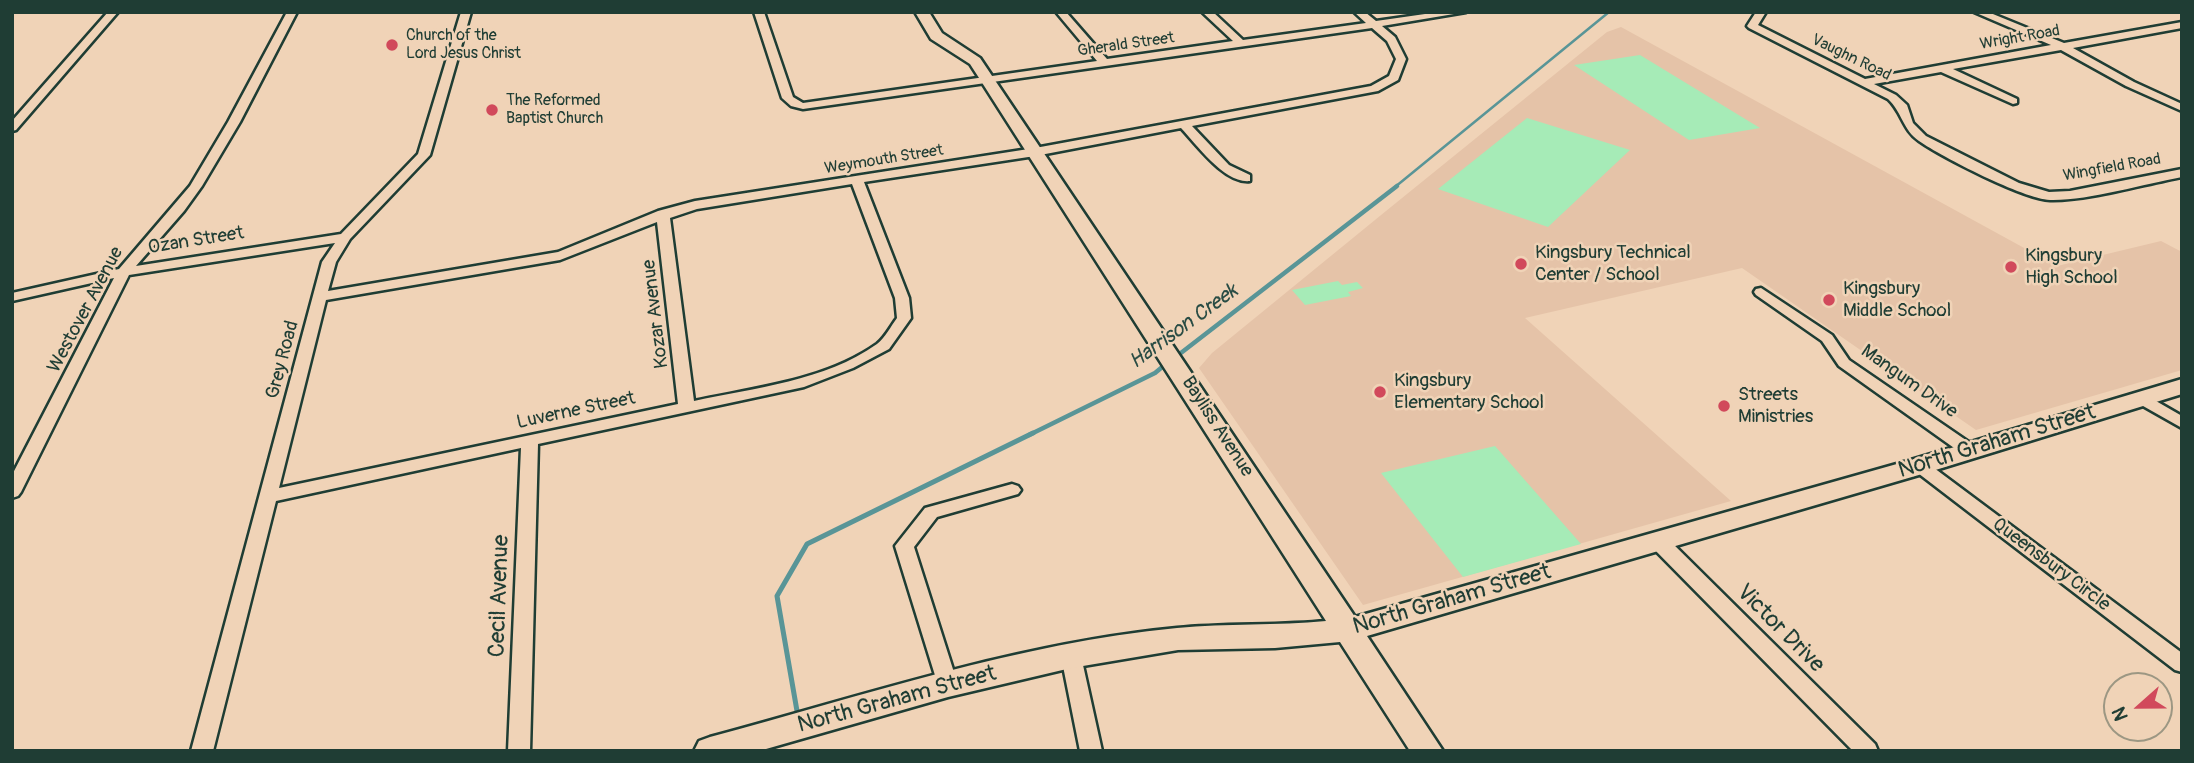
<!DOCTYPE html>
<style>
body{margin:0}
#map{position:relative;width:2194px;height:763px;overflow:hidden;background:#f0d3b7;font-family:Pangolin,sans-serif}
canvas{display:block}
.frame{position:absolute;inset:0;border:14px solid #1f3d34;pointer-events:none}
.north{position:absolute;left:2103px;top:672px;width:70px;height:70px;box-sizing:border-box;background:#f0d3b7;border:2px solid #9c9783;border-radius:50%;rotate:249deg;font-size:19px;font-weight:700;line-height:28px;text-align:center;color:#1f3d34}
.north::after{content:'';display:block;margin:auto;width:24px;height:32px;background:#d1495b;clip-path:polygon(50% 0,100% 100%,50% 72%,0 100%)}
</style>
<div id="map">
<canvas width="2194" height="763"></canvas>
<div class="frame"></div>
<div class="north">N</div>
</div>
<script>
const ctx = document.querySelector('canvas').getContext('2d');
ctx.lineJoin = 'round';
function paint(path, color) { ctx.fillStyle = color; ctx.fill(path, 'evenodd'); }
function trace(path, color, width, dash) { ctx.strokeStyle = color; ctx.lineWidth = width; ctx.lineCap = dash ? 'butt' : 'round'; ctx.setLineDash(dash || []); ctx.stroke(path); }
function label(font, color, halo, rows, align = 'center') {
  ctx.font = font + ' Pangolin,sans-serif'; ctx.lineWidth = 5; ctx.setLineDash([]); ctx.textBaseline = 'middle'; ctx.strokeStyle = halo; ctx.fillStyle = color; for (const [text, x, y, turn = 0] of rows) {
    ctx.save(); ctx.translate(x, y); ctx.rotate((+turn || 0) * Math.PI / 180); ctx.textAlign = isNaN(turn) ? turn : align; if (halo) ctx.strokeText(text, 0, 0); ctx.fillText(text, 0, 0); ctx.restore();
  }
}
const built = new Path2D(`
 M 1621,27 L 2057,266 L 2161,241 L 2182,252 L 2182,370 L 1976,430 L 1742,268 L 1525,318 L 1731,501 L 1363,605 L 1199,368 L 1212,353 L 1386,211 L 1607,32 Z`);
const green = new Path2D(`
 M 1640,55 L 1760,128 L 1689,140 L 1574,65 Z
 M 1527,118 L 1630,150 L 1548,227 L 1438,189 Z
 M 1338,281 L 1342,285 L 1357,282 L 1363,288 L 1348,292 L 1351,296 L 1305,305 L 1292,290 Z
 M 1495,446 L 1581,544 L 1463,577 L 1381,473 Z`);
const streamFar2 = new Path2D(`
 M 1395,187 L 1609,12`);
const streamFar1 = new Path2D(`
 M 1177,356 L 1397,186
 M 1029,435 L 1155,373 L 1167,363`);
const stream = new Path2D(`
 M 797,711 L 777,596 L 807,544 L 1033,433`);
const street = new Path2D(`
 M 108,12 L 118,12 L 16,130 L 12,131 L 12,121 Z
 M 287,12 L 297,12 L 240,122 L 202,186 L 184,211 L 136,266 L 341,234 L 418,154 L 461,12 L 471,12 L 430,155 L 350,239 L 336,262 L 328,291 L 558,252 L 658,211 L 695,201 L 1035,148 L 1371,86 L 1389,76 L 1396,59 L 1387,41 L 1372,28 L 803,109 L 791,106 L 782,98 L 754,12 L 764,12 L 793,97 L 803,103 L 1097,61 L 1056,12 L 1066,12 L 1107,59 L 1233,41 L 1202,12 L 1213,12 L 1243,40 L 1366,23 L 1354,12 L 1365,12 L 1376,21 L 1439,12 L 1466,12 L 1382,26 L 1395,37 L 1406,59 L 1398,80 L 1378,91 L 1192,126 L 1229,165 L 1250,175 L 1250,181 C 1225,184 1197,145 1181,128 L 1035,156 L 864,182 L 909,298 L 911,318 L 889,349 L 853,368 L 804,387 L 538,444 L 530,751 L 508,751 L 521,448 L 276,501 L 213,751 L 191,751 L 322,262 L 335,243 L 129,275 L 21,492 L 18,496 L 12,498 L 12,475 L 114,278 L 12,301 L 12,293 L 119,269 L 190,186 L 228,122 ZM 852,184 L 895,298 L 897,318 C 891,326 885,338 877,344 C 825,381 754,388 694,401 L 670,218 L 697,209 ZM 657,222 L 678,404 L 279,488 L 326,300 L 560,260 Z
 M 1756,12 L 1766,12 L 1758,25 L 1865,79 L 2051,45 L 1974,12 L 1988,12 L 2064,43 L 2182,22 L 2182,28 L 2073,48 L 2134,82 L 2182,104 L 2182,111 L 2126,86 L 2061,50 L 1953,69 L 2017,99 L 2017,103 L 2013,104 L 1941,72 L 1874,84 L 1896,95 L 1907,105 L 1913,123 L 1926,136 L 2019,183 L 2049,192 L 2070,191 L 2182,169 L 2182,177 C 2144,184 2087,201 2050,200 C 2024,199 1942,157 1919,141 C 1903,130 1902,112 1888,99 L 1749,28 L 1747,26 Z
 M 1761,288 L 1832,335 L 1849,360 L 1976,447 L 1978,451 L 1976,455 L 1964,455 L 1839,366 L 1822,341 L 1756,295 L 1754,292 L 1756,289 Z
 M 2142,393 L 2182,416 L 2182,428 L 2136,402 L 2134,398 Z
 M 1920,460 L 1926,462 L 2182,653 L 2182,672 L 2175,670 L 1914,470 L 1911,466 L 1914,462 Z
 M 1012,484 L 1018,486 L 1021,490 L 1018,494 L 937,517 L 914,547 L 958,685 L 955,691 L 948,693 L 941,691 L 938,685 L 895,546 L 925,508 Z
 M 1658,534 L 1665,536 L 1875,744 L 1878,751 L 1853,751 L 1651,546 L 1649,541 L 1651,536 Z
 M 1071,648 L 1078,650 L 1081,656 L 1102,751 L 1080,751 L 1061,656 L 1064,650 Z`);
const secondary = new Path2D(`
 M 915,12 L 929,12 L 942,33 L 980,58 L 1355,617 L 1911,460 L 2182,379 L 2182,394 L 1929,472 L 1367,636 L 1443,751 L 1410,751 L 1340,642 L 1275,648 L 1178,650 L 1071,668 L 948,697 L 759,751 L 694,751 L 699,741 L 710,737 C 863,696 1019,643 1177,628 C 1227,623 1277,626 1326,621 L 981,81 L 970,64 L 931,39 Z`);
const markers = [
 [392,45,7,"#d1495b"],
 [492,110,7,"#d1495b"],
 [1521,264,7,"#d1495b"],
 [2011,267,7,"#d1495b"],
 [1829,300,7,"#d1495b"],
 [1380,392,7,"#d1495b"],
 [1724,406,7,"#d1495b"]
];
const farPoinames = [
 ["Church of the",406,36],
 ["Lord Jesus Christ",406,54],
 ["The Reformed",506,101],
 ["Baptist Church",506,119]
];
const farStreetnames = [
 ["Wright Road",2020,38,-10],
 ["Gherald Street",1126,45,-8],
 ["Vaughn Road",1851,58,26],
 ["Weymouth Street",884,160,-9],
 ["Wingfield Road",2112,168,-10]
];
const streetNames = [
 ["Ozan Street",196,241,-9],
 ["Westover Avenue",86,310,-62],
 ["Kozar Avenue",656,314,-97],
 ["Grey Road",283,360,-75],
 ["Mangum Drive",1909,382,35],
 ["Luverne Street",576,411,-12],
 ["Bayliss Avenue",1217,427,57],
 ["Queensbury Circle",2051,565,37]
];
const poiNames = [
 ["Kingsbury Technical",1535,253],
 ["Center / School",1535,275],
 ["Kingsbury",2025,256],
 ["High School",2025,278],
 ["Kingsbury",1843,289],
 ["Middle School",1843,311],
 ["Kingsbury",1394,381],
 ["Elementary School",1394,403],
 ["Streets",1738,395],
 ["Ministries",1738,417]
];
const waterNames = [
 ["Harrison Creek",1184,327,-36]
];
const nearStreetnames = [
 ["North Graham Street",1997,442,-17],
 ["Cecil Avenue",500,596,-88],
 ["North Graham Street",1452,600,-16],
 ["Victor Drive",1780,629,45],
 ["North Graham Street",897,700,-15]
];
paint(built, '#e5c3a8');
paint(green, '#a6ebb7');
trace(streamFar2, '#599597', 2.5);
trace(streamFar1, '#599597', 4.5);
trace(stream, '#599597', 5);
trace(street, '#1f3d34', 5);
trace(secondary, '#1f3d34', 5);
paint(street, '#f0d3b7');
paint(secondary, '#f0d3b7');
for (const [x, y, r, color] of markers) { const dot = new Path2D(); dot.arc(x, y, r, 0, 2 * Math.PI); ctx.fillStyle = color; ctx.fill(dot); trace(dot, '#f0d3b7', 2.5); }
label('16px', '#1f3d34', '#f0d3b7', farPoinames, 'left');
label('16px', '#1f3d34', '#f0d3b7', farStreetnames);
label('19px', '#1f3d34', '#f0d3b7', streetNames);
label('19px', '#1f3d34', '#f0d3b7', poiNames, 'left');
label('italic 21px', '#294c44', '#f0d3b7', waterNames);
label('23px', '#1f3d34', '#f0d3b7', nearStreetnames);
</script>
